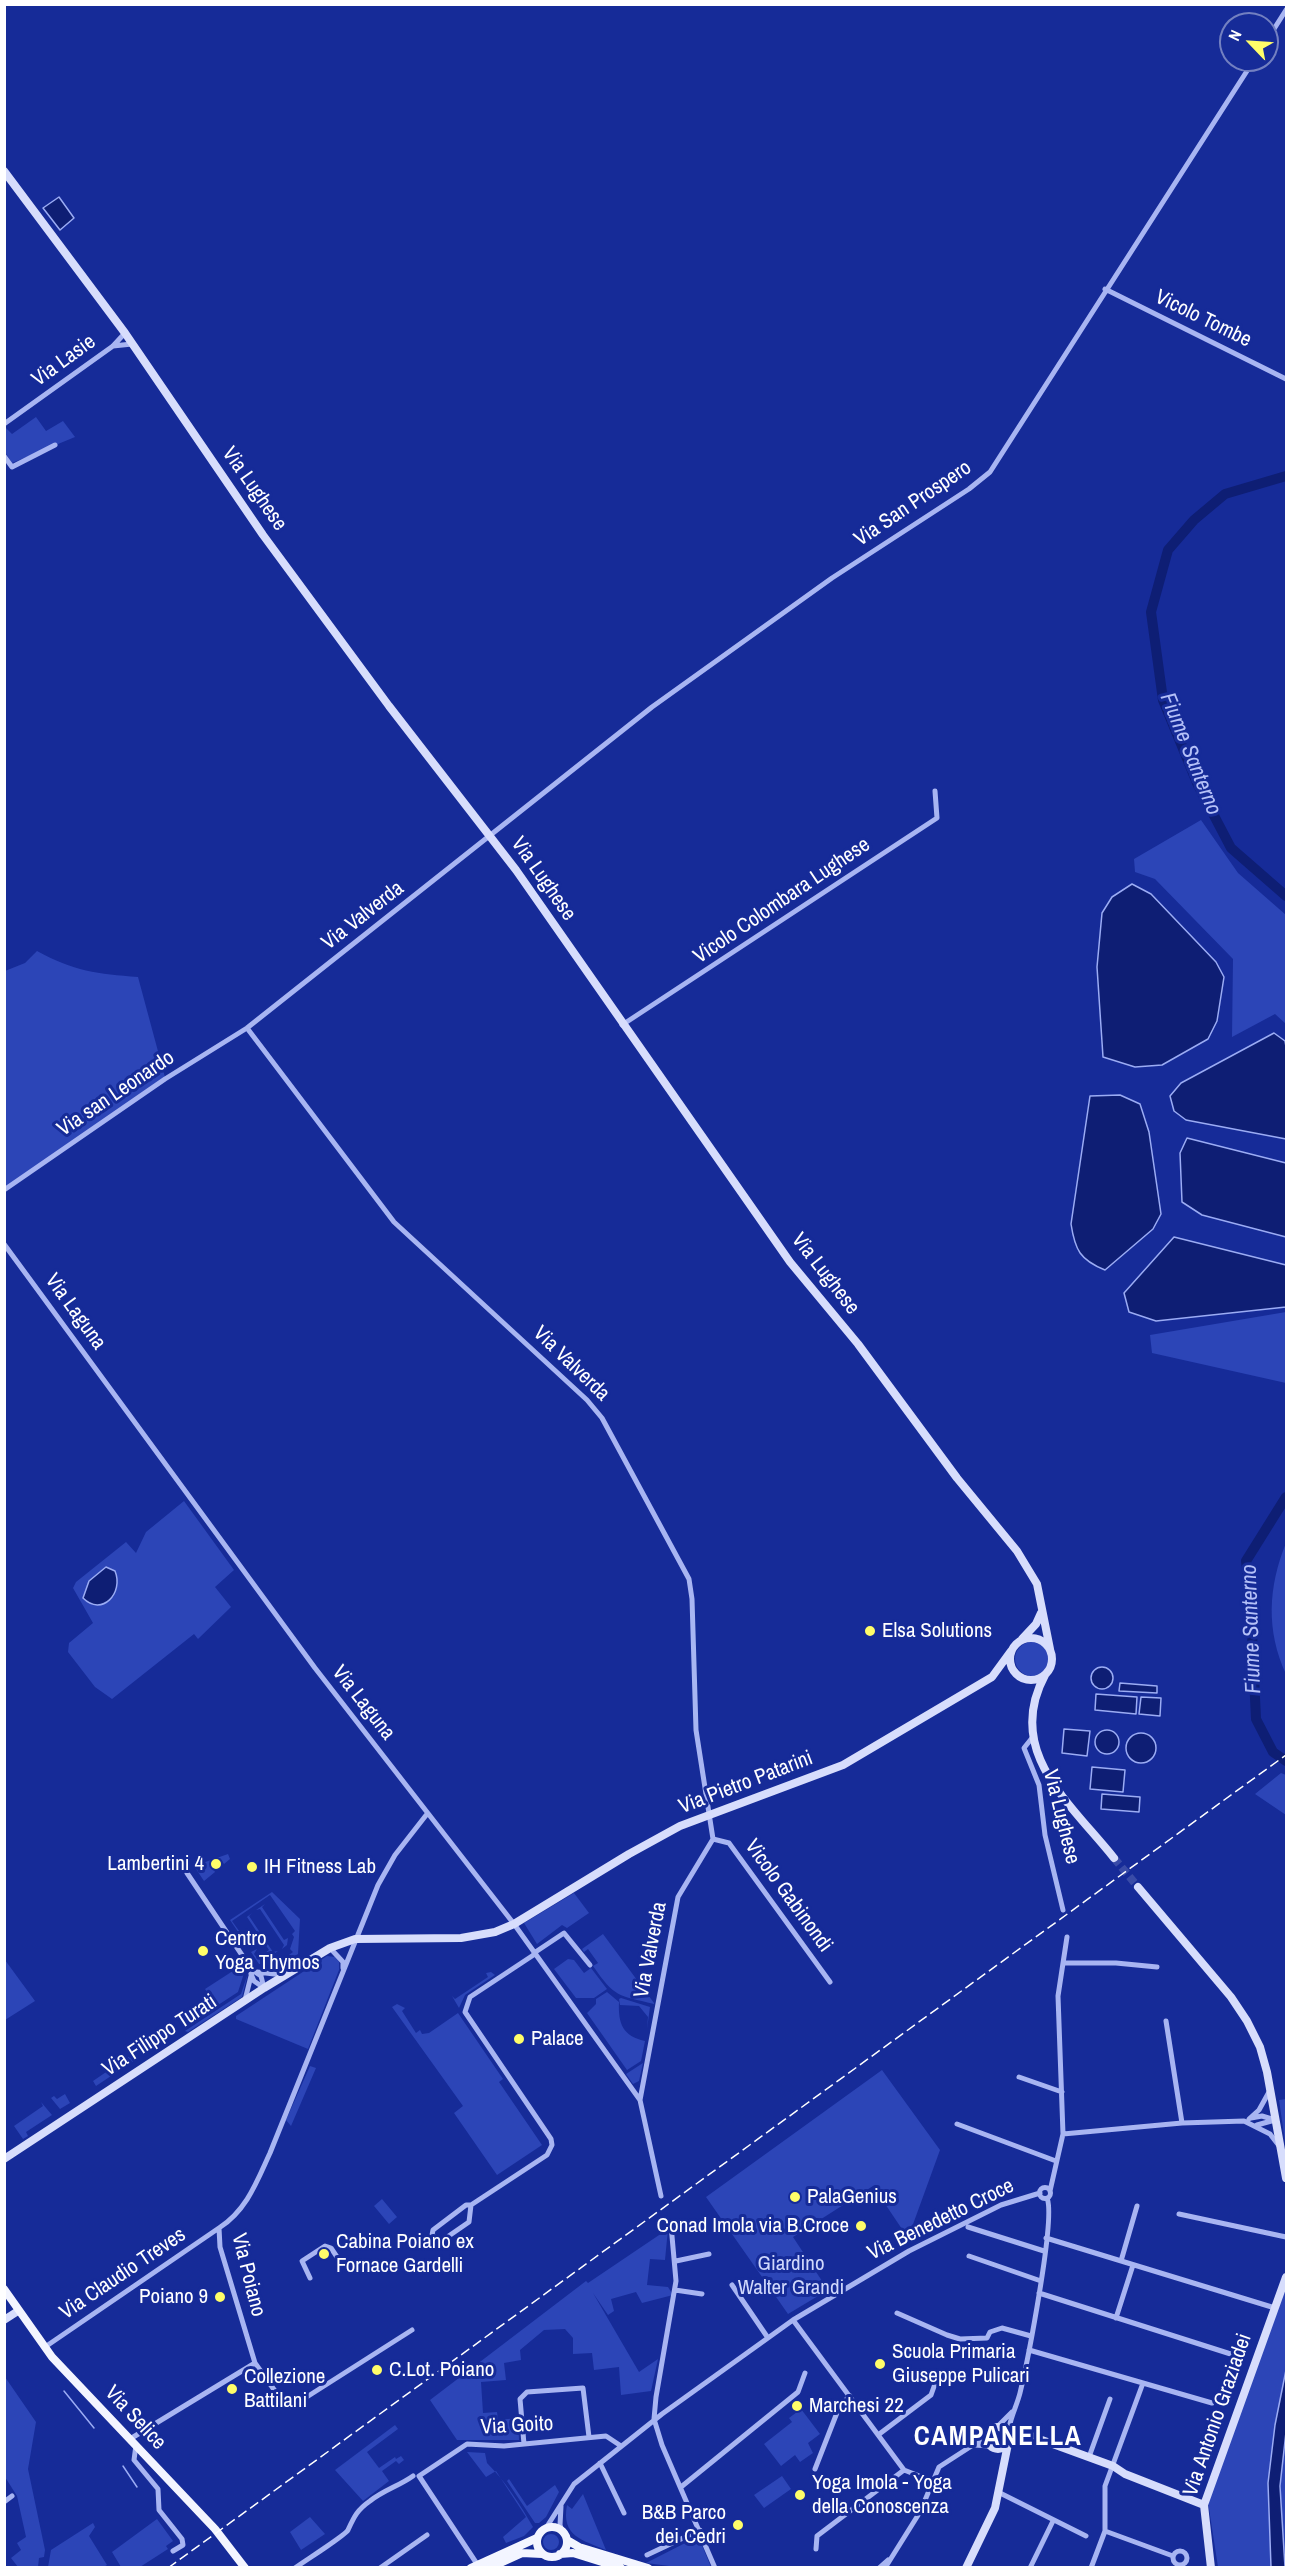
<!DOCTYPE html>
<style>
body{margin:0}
#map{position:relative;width:1291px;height:2572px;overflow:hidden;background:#162b98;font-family:"Archivo Narrow",sans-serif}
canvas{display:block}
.frame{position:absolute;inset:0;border:6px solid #fff;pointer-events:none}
.north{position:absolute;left:1219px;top:12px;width:60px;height:60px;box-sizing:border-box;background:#162b98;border:2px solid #7380c1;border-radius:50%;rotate:295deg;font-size:16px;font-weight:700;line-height:24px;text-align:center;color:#fff}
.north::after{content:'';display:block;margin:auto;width:21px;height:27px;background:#fffd69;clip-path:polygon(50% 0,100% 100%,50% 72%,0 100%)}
</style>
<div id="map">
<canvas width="1291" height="2572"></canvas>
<div class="frame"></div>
<div class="north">N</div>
</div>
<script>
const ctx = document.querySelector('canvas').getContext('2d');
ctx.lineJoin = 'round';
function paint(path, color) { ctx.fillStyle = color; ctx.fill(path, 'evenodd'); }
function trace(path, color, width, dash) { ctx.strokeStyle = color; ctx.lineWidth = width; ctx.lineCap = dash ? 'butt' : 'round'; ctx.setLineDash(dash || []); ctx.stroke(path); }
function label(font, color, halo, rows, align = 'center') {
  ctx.font = font + ' "Archivo Narrow",sans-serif'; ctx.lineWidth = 6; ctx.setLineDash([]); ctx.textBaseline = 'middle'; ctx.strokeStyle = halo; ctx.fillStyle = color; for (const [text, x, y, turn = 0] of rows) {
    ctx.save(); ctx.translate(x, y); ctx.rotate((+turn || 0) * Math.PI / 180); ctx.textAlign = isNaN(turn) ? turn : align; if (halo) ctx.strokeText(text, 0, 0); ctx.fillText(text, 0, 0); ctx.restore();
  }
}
const green = new Path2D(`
 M 36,417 L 46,431 L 63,421 L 75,437 L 12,463 L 5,452 L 5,427 L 12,434 Z
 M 1201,820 L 1238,873 L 1286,915 L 1286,1024 L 1275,1014 L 1232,1037 L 1233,959 L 1155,879 L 1135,872 L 1134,859 Z
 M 37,951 C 73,971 98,974 138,977 L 166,1081 L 5,1188 L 5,971 L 25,963 Z
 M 1286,1312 L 1286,1383 L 1152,1353 L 1150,1335 Z
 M 184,1501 L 234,1570 L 215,1587 L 231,1607 L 198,1639 L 194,1634 L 112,1699 L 95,1687 L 68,1652 L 69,1643 L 93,1623 L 73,1588 L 76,1582 L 126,1542 L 136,1553 L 146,1532 Z
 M 1286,1543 L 1286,1674 C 1266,1631 1268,1587 1286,1543 Z
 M1015 1659a17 17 0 1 1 34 0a17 17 0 1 1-34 0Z
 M 1281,1773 L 1286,1775 L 1286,1815 L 1255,1794 Z
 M 228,1854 L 230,1859 L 224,1864 L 220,1858 L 211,1865 L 215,1872 L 204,1881 L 194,1866 Z
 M 272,1892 L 300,1919 L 298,1954 L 278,1966 L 259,1964 L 251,1952 L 257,1949 L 254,1954 L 258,1959 L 262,1956 L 277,1964 L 293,1952 L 290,1949 L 294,1937 L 292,1934 L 295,1931 L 270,1895 L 232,1921 L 249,1945 L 254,1944 L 249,1948 L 230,1920 Z
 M 574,1893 L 589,1913 L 567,1928 L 562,1925 L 537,1944 L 524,1923 Z
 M 265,1904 L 262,1907 L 284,1940 L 288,1938 L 287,1945 L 282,1949 L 284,1945 L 260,1909 L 256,1910 Z
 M 252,1913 L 249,1916 L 273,1952 L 278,1951 L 272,1955 L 265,1953 L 269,1950 L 247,1917 L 243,1920 Z
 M 603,1934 L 654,2003 L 654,2004 C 618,1995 615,1998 593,1966 L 598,1963 L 588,1949 L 584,1952 L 582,1949 Z
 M 327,1956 L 335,1957 L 339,1962 L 339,1970 L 308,2049 L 236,2019 L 236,2016 Z
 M 568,1959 L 574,1960 L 584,1973 L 591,1968 L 607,1989 L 594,1998 L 576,1998 L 554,1969 Z
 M 5,1960 L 35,2001 L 5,2020 Z
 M 240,1961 L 245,1970 L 238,1992 L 189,2024 L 185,2017 L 212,1999 L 205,1989 L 239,1967 L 237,1963 Z
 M 491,1972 L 495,1975 L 465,1995 L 459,2008 L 452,1996 L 455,1999 L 488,1977 L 486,1973 Z
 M 248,1973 L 242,1997 L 188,2032 L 185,2031 L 241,1994 Z
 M 607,1992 L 619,2002 C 618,2024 623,2036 645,2041 L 641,2061 L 627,2070 L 587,2013 L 596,2004 L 596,1999 Z
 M 621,1998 L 650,2007 L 647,2029 L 648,2017 L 639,2006 L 620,2005 L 619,1999 Z
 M 397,2004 L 405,2008 L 402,2011 L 416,2033 L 420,2030 L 422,2034 L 429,2033 L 458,2013 L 503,2079 L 499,2082 L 542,2145 L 497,2175 L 454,2113 L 463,2106 L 392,2007 Z
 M 173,2025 L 177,2031 L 143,2055 L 142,2047 Z
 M 128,2057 L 135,2060 L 96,2086 L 93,2081 Z
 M 643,2063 L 639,2081 L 633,2084 L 626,2074 Z
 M 310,2066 L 316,2068 L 291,2126 L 286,2120 Z
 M 882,2070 L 940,2150 L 908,2238 L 873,2186 L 793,2237 L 828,2290 L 788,2314 L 706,2197 Z
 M 65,2094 L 70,2103 L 60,2109 L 51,2098 L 54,2096 L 57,2099 Z
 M 1286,2099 L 1286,2148 L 1279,2100 Z
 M 41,2102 L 52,2115 L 26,2132 L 28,2136 L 23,2139 L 14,2126 L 43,2106 Z
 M 382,2199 L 397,2217 L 389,2224 L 374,2206 Z
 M 668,2229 L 665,2260 L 650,2259 L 647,2285 L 668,2287 L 673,2295 L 642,2303 L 636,2292 L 611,2299 L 614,2311 L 608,2315 L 593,2293 L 639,2372 L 658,2359 L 651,2391 L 621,2395 L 619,2367 L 594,2370 L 592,2353 L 573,2354 L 573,2338 L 565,2329 L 544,2330 L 520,2350 L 521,2360 L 504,2363 L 506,2380 L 481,2382 L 483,2413 L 497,2412 L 498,2420 L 518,2418 L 519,2440 L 457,2440 L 430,2400 L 586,2281 L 588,2283 Z
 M 1286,2286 L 1286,2370 L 1275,2425 L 1268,2483 L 1271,2567 L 1218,2567 L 1208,2502 Z
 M 5,2377 L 36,2422 L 28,2469 L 45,2550 L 44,2557 L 39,2558 L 38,2567 L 18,2567 L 11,2558 L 21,2550 L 17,2543 L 26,2537 L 17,2496 L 5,2477 Z
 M 801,2409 L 820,2434 L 808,2443 L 813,2453 L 800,2462 L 795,2455 L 781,2466 L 764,2444 L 792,2422 L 789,2418 Z
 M 395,2425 L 398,2429 L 367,2452 L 379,2468 L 395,2457 L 396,2459 L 401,2456 L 404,2460 L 399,2464 L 396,2461 L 382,2471 L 389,2481 L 363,2501 L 335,2470 Z
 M 1286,2432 L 1286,2567 L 1285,2568 L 1280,2486 Z
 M 467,2452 L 485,2453 L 487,2463 C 505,2481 520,2504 533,2527 L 524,2536 L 506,2543 L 503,2537 L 526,2517 L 496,2471 L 486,2477 Z
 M 782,2476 L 791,2489 L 764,2508 L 754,2495 Z
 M 509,2479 L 527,2506 L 555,2485 L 559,2492 L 546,2517 L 539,2523 L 535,2523 L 507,2481 Z
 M 583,2494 L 606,2550 C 582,2540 561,2536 567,2505 L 572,2509 Z
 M 310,2517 L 325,2534 L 301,2550 L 290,2532 Z
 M 157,2519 L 173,2541 L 166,2546 L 168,2549 L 140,2567 L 121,2567 L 112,2552 Z
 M 93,2523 L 95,2527 L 89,2536 L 107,2565 L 102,2568 L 48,2567 L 51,2550 Z
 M543 2542a8 8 0 1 1 16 0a8 8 0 1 1-16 0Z
 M 695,2538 L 701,2543 L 711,2567 L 677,2567 L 646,2563 Z`);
const water = new Path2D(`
 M 59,197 L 74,218 L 60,230 L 43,208 Z
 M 1132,884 L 1151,894 L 1216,962 L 1224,977 L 1217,1021 L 1208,1039 L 1162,1065 L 1135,1067 L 1103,1057 L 1097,967 L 1102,913 L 1112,897 Z
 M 1274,1033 L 1285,1041 L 1286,1047 L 1286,1139 L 1186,1120 L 1174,1111 L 1170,1096 L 1181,1083 Z
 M 1120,1095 L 1140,1104 L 1149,1132 L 1161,1214 L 1153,1229 L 1105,1270 C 1080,1260 1075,1250 1071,1224 L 1090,1096 Z
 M 1187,1138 L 1286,1163 L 1286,1237 L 1202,1215 L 1182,1202 L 1180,1153 Z
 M 1174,1237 L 1286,1265 L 1286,1307 L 1156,1321 L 1129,1312 L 1124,1293 Z
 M 106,1567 L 115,1571 C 124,1593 102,1617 83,1598 L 89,1581 Z
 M1091 1678a11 11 0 1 1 22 0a11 11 0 1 1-22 0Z
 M 1120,1683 L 1157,1686 L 1157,1693 L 1119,1691 Z
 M 1096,1694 L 1137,1697 L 1136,1714 L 1095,1710 Z
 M 1141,1697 L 1161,1698 L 1160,1716 L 1139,1714 Z
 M 1064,1729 L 1090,1731 L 1087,1756 L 1062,1753 Z
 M1095 1742a12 12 0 1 1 24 0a12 12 0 1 1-24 0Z
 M1126 1748a15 15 0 1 1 30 0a15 15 0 1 1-30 0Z
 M 1092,1767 L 1125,1770 L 1123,1792 L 1090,1789 Z
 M 1102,1794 L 1140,1797 L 1139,1812 L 1101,1809 Z
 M 1286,2370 L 1286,2432 L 1280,2486 L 1285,2567 L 1271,2567 L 1268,2483 L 1275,2425 Z`);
const stream = new Path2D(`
 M 64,2391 L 94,2428
 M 123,2466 L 137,2487`);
const river = new Path2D(`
 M 1286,476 L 1225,494 L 1194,520 L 1168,550 L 1151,612 L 1163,700 L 1198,785 L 1231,848 L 1286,896
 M 1286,1497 L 1246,1561 L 1250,1591 L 1256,1719 L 1273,1752 L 1286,1761`);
const secondaryTunnel = new Path2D(`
 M 1114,1858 L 1138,1887`);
const street = new Path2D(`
 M 1267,40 L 1286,10
 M 1105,289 L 1286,379
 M 113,346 L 132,344
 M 4,424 L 113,346 L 125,333
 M 4,456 L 12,467 L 55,445
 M 622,1025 L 937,818 L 935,791
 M 247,1028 L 394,1222 L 587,1400 L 602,1418 L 689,1579 L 692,1599 L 696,1730 L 713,1839 L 678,1897 L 640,2100
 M 4,1190 L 165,1079 L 247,1028 L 652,707 L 832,578 L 969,489 L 990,472 L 1254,60
 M 4,1244 L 315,1668 L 514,1924 L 640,2100 L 661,2196
 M 1032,1738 L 1024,1748 L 1039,1785 L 1045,1835 L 1063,1910
 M 713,1839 L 729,1843 L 830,1982
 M 187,1873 L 252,1970 L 261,1976 L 264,1988
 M 330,1948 L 343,1962 L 343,1968
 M 534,1953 L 564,1933 L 590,1965
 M 1064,1963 L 1116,1963 L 1157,1967
 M 257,1972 L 283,1975
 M 251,1974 L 254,1981 L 264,1988
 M 245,2000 L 251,1976
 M 1166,2021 L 1182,2123
 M 1019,2077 L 1062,2092
 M 1251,2118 L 1262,2116 L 1275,2120
 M 1249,2119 L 1259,2110 L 1269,2092
 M 957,2124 L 1056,2161
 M 1257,2125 L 1275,2120
 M 1063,2134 L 1182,2123 L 1244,2121 L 1270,2134 L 1280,2147
 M1039.5 2193a5.5 5.5 0 1 1 11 0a5.5 5.5 0 1 1-11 0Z
 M 1050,2191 L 1063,2134 L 1058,1996 L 1067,1937
 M 471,2205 L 469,2222 L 440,2242 L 432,2235 L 433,2230 L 466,2205 L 471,2205 L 547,2155 L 552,2145 L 551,2139 L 465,2012 L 470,1997 L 535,1954
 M 1179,2214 L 1286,2237
 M 671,2225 L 676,2281 L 656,2397 L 654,2419 L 662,2445 L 715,2568
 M 968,2227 L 1044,2251
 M 1046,2238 L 1275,2308
 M 969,2256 L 1041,2281
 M 676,2261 L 709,2254
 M 1121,2261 L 1137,2206
 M 310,2278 L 302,2261 L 325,2246 L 331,2248 L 339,2260
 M 732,2285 L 768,2338
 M 675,2290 L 702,2294
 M 1039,2293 L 1237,2356
 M 897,2313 L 947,2335 L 960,2339 L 987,2338 L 990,2332 L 1002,2328 L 1031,2336
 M 1116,2318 L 1133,2265
 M 793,2320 L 904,2470 L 932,2481
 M 45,2347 L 219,2228
 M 1029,2350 L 1212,2403
 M 255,2363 L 285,2405 L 291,2407 L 412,2330
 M 998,2426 L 1012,2412
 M 1009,2428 C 1011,2416 1017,2405 1020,2393 C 1027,2364 1056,2218 1047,2198
 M 878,2435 L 931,2395 L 936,2381
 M 130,2439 L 255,2363 L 220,2247 L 219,2228 C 247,2210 257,2181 270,2153 L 378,1885 L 395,1855 L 427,1814
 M 524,2444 L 520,2399 L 527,2392 L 583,2388 L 589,2437
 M 136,2445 L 134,2460 L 158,2489 L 159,2510 L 182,2539 L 183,2545 L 173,2551
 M 974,2445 L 990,2446
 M 1089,2457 L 1110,2399
 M 600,2463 L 624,2513
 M 815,2469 L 840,2405 L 850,2396
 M 681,2487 L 798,2392 L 805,2373
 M 1000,2493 L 1086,2536
 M 4,2502 L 12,2496
 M 561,2506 L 560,2525 L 562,2531
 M 546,2528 L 574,2484 L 662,2414 L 793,2320 L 909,2251 L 1001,2205 L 1040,2193
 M 1105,2531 L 1173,2556
 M 816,2549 L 817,2536 L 904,2470
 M1173 2558a7 7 0 1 1 14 0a7 7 0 1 1-14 0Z
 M 647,2555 L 700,2530
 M 477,2564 L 419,2476 L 467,2444 L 504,2446 L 606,2436 L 621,2446
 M 295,2568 C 303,2562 346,2535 348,2530 C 354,2517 357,2510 370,2501 C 384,2490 399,2486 413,2476
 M 380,2568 L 427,2535
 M 879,2568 L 888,2560
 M 885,2568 L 920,2512 L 939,2467 L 987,2436
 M 1030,2568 L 1053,2521
 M 1091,2568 L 1105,2531 L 1105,2486 L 1143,2383`);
const secondary = new Path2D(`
 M 4,171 L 125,333 L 263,535 L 389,706 L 516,870 L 790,1262 L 858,1344 L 957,1478 L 1017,1551 L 1037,1584 L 1050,1649
 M1010 1659a21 21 0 1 1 42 0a21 21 0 1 1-42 0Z
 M 1022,1639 L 1036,1624 L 1041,1613
 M 1045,1675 C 1004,1751 1070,1803 1114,1858
 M 1138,1887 L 1231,1997 L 1247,2021 L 1260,2047 L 1267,2072 L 1286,2178
 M 4,2159 L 264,1988 L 330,1948 L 355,1939 L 461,1938 L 495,1932 L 514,1924 L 629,1854 L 680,1826 L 843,1765 L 992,1677 L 1011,1651
 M 4,2320 L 18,2311
 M987 2438a11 11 0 1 1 22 0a11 11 0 1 1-22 0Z
 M 1009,2434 L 1009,2428 L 1113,2466 L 1125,2474 L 1204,2505
 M 966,2568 L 995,2508 L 1009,2439
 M 1211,2568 L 1204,2505 L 1286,2277`);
const primary = new Path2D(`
 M 4,2289 L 52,2357 L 215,2529 L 245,2568
 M537 2542a15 15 0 1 1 30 0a15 15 0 1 1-30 0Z
 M 567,2540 L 579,2547 L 648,2568
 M 560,2554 L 573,2553 L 621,2568
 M 471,2568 L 537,2538
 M 489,2568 L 522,2553 L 542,2554`);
const rail = new Path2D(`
 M 168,2568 L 1286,1755`);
const markers = [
 [870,1631,6,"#fffd69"],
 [216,1864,6,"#fffd69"],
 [252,1867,6,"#fffd69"],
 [203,1951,6,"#fffd69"],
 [519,2039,6,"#fffd69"],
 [795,2197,6,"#fffd69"],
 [861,2226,6,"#fffd69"],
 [324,2254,6,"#fffd69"],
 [220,2297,6,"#fffd69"],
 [880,2364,6,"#fffd69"],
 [377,2370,6,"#fffd69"],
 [232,2389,6,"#fffd69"],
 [797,2406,6,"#fffd69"],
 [800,2495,6,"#fffd69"],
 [738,2525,6,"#fffd69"]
];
const streetNames = [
 ["Vicolo Tombe",1203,319,26],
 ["Via Lasie",64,361,-36],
 ["Via Lughese",254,489,55],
 ["Via San Prospero",913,504,-34],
 ["Via Lughese",543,879,55],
 ["Vicolo Colombara Lughese",782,901,-34],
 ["Via Valverda",363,916,-38],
 ["Via san Leonardo",116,1094,-34],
 ["Via Lughese",825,1274,52],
 ["Via Laguna",75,1312,54],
 ["Via Valverda",571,1364,44],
 ["Via Laguna",363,1703,52],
 ["Via Pietro Patarini",746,1783,-21],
 ["Via Lughese",1061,1817,76],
 ["Vicolo Gabinondi",788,1896,54],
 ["Via Valverda",651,1950,-79],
 ["Via Filippo Turati",160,2036,-33],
 ["Via Benedetto Croce",941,2220,-26],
 ["Via Claudio Treves",123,2274,-34],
 ["Via Poiano",248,2275,76],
 ["Via Antonio Graziadei",1218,2415,-71],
 ["Via Selice",135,2418,47],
 ["Via Goito",517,2426,-3]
];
const poiNames = [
 ["Elsa Solutions",882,1631],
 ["Lambertini 4",204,1864,"right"],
 ["IH Fitness Lab",264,1867],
 ["Centro",215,1939],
 ["Yoga Thymos",215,1963],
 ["Palace",531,2039],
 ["PalaGenius",807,2197],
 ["Conad Imola via B.Croce",849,2226,"right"],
 ["Cabina Poiano ex",336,2242],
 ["Fornace Gardelli",336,2266],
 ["Poiano 9",208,2297,"right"],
 ["Scuola Primaria",892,2352],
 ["Giuseppe Pulicari",892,2376],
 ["C.Lot. Poiano",389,2370],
 ["Collezione",244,2377],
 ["Battilani",244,2401],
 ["Marchesi 22",809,2406],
 ["Yoga Imola - Yoga",812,2483],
 ["della Conoscenza",812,2507],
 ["B&B Parco",726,2513,"right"],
 ["dei Cedri",726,2537,"right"]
];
const parkNames = [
 ["Giardino",791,2264],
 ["Walter Grandi",791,2288]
];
const waterNames = [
 ["Fiume Santerno",1190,754,68],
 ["Fiume Santerno",1252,1629,-92]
];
const districtNames = [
 ["CAMPANELLA",998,2438]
];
paint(green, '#2c45b7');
paint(water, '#0e1e74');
trace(water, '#9bacf4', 1.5);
trace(stream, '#9bacf4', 1.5);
trace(river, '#0e1e74', 10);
trace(secondaryTunnel, '#394ba7', 8, [8, 4]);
trace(street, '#a8b5f2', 5);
trace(secondary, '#d7ddfc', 8);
trace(primary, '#f3f5ff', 8);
trace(rail, '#fff', 1.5, [10, 4.5]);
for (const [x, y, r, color] of markers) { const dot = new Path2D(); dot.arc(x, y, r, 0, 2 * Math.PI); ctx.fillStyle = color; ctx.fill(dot); trace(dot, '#162b98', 2); }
label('21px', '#fff', '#162b98', streetNames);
label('21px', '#fff', '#162b98', poiNames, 'left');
label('21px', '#d0d8fc', '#162b98', parkNames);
label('italic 22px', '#b5c1f8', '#162b98', waterNames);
ctx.letterSpacing = '1.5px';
label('bold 27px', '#fff', '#162b98', districtNames);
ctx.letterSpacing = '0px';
</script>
